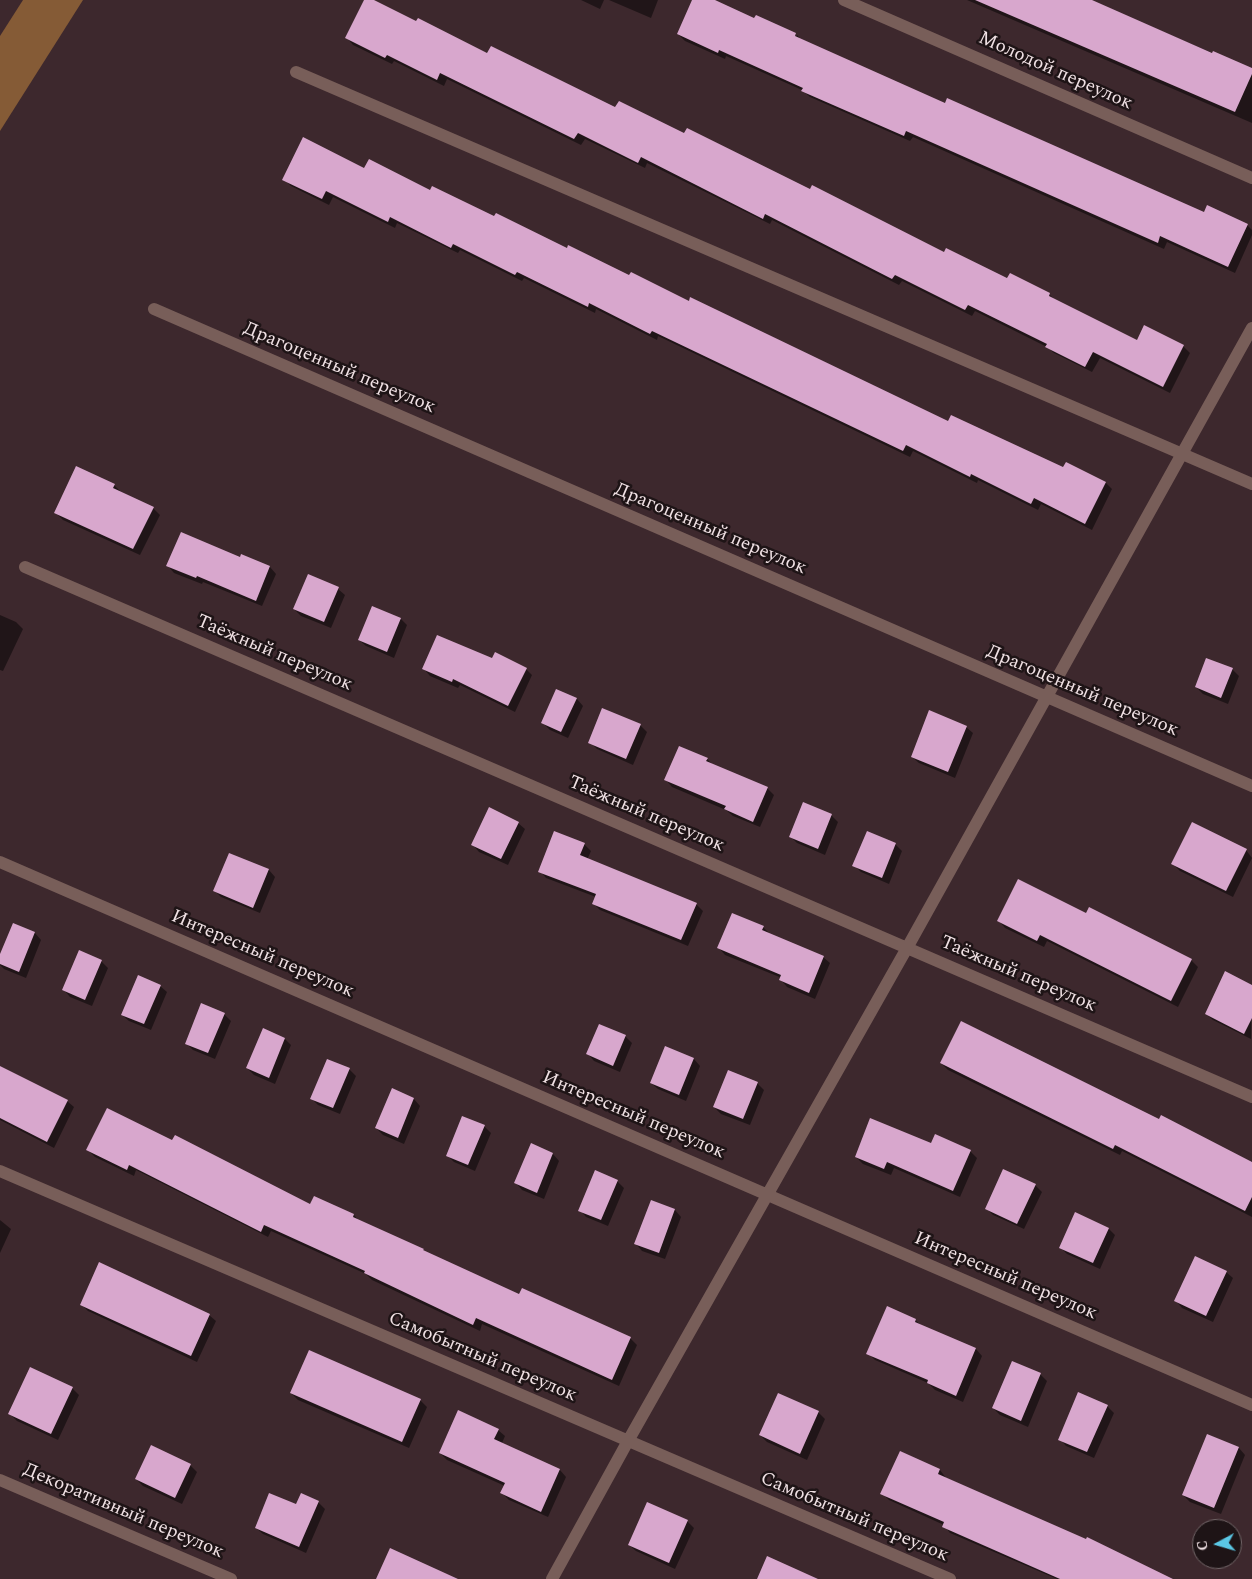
<!DOCTYPE html>
<meta charset="utf-8">
<style>
body{margin:0}
#map{position:relative;width:1252px;height:1579px;overflow:hidden;background:#3d282d;font-family:Spectral,serif}
canvas{display:block}
.north{position:absolute;left:1192px;top:1519px;width:50px;height:50px;box-sizing:border-box;background:#1e1416;border:1px solid #726668;border-radius:50%;rotate:264deg;font-size:14px;font-weight:700;line-height:20px;text-align:center;color:#f0e1e4}
.north::after{content:'';display:block;margin:auto;width:18px;height:22px;background:#5bc8e6;clip-path:polygon(50% 0,100% 100%,50% 72%,0 100%)}
</style>
<div id="map">
<canvas width="1252" height="1579"></canvas>
<div class="north">С</div>
</div>
<script>
const ctx = document.querySelector('canvas').getContext('2d');
ctx.lineJoin = 'round';
function paint(path, color) { ctx.fillStyle = color; ctx.fill(path, 'evenodd'); }
function trace(path, color, width, dash) { ctx.strokeStyle = color; ctx.lineWidth = width; ctx.lineCap = dash ? 'butt' : 'round'; ctx.setLineDash(dash || []); ctx.stroke(path); }
function label(font, color, halo, rows, align = 'center') {
  ctx.font = font + ' Spectral,serif'; ctx.lineWidth = 5; ctx.setLineDash([]); ctx.textBaseline = 'middle'; ctx.strokeStyle = halo; ctx.fillStyle = color; for (const [text, x, y, turn = 0] of rows) {
    ctx.save(); ctx.translate(x, y); ctx.rotate((+turn || 0) * Math.PI / 180); ctx.textAlign = isNaN(turn) ? turn : align; if (halo) ctx.strokeText(text, 0, 0); ctx.fillText(text, 0, 0); ctx.restore();
  }
}
const forest = new Path2D(`
 M 23,0 L 83,0 L 0,131 L 0,36 Z`);
const shadow = new Path2D(`
 M 366,0 L 371,0 L 417,23 L 616,109 L 685,135 L 945,254 L 1049,294 L 1056,301 L 1138,341 L 1183,346 L 1190,353 L 1170,393 L 1100,358 L 1092,372 L 1054,353 L 1047,347 L 975,311 L 972,316 L 902,281 L 899,285 L 772,220 L 770,224 L 647,163 L 645,168 L 585,139 L 581,145 L 447,79 L 444,86 L 394,61 L 392,64 L 353,45 L 347,38 Z
 M 581,0 L 604,0 L 600,9 Z
 M 609,0 L 658,0 L 651,18 Z
 M 694,0 L 712,0 L 755,19 L 756,16 L 796,34 L 793,42 L 797,35 L 802,41 L 945,104 L 1204,214 L 1247,225 L 1252,230 L 1252,235 L 1235,273 L 1167,242 L 1164,249 L 913,137 L 910,141 L 810,97 L 802,90 L 726,56 L 725,59 L 685,41 L 678,34 Z
 M 967,0 L 1089,0 L 1252,70 L 1252,123 Z
 M 365,170 L 431,192 L 495,218 L 689,302 L 948,423 L 1064,469 L 1106,483 L 1112,489 L 1092,530 L 1041,504 L 1038,510 L 978,480 L 977,483 L 913,451 L 910,457 L 658,336 L 657,340 L 596,309 L 595,313 L 524,278 L 522,281 L 460,250 L 458,253 L 397,223 L 395,228 L 333,197 L 329,205 L 291,186 L 284,179 Z
 M 114,485 L 121,492 L 153,508 L 160,515 L 140,555 L 63,520 L 56,513 Z
 M 242,556 L 270,567 L 276,574 L 262,606 L 203,582 L 202,584 L 174,573 L 168,566 L 241,558 Z
 M 308,576 L 338,589 L 345,595 L 331,628 L 301,616 L 294,609 Z
 M 0,615 L 16,622 L 23,629 L 3,671 L 0,670 Z
 M 401,619 L 407,625 L 394,658 L 366,646 L 359,640 Z
 M 493,660 L 526,669 L 532,675 L 515,712 L 460,685 L 458,688 L 430,676 L 424,669 Z
 M 1232,669 L 1239,676 L 1228,704 L 1203,694 L 1196,687 Z
 M 556,690 L 577,699 L 583,706 L 568,738 L 550,730 L 543,723 Z
 M 640,725 L 647,732 L 633,765 L 597,749 L 590,742 Z
 M 966,727 L 973,733 L 955,778 L 919,763 L 912,757 Z
 M 707,759 L 714,766 L 767,788 L 774,795 L 760,827 L 733,816 L 726,810 L 672,787 L 666,780 Z
 M 804,804 L 832,816 L 838,822 L 825,855 L 797,843 L 790,836 Z
 M 518,823 L 525,829 L 508,865 L 479,852 L 473,845 Z
 M 584,844 L 591,851 L 587,860 L 696,904 L 703,911 L 688,946 L 600,910 L 593,903 L 596,897 L 546,878 L 540,871 Z
 M 895,844 L 902,851 L 889,884 L 861,872 L 854,865 Z
 M 1246,850 L 1252,858 L 1233,897 L 1180,871 L 1173,864 Z
 M 230,854 L 269,870 L 275,877 L 260,913 L 221,897 L 215,891 Z
 M 1087,915 L 1191,960 L 1198,967 L 1178,1007 L 1047,941 L 1044,947 L 1005,928 L 999,921 Z
 M 14,924 L 35,933 L 41,940 L 26,978 L 4,969 L 0,965 L 0,957 Z
 M 763,927 L 770,934 L 823,957 L 830,963 L 815,999 L 787,987 L 781,980 L 782,978 L 725,955 L 719,948 Z
 M 101,961 L 108,968 L 92,1006 L 70,997 L 64,990 Z
 M 160,986 L 167,992 L 151,1030 L 129,1021 L 122,1015 Z
 M 1252,986 L 1251,1039 L 1213,1020 L 1206,1014 Z
 M 224,1014 L 231,1021 L 215,1059 L 193,1050 L 186,1043 Z
 M 625,1036 L 632,1043 L 620,1072 L 594,1061 L 588,1054 Z
 M 285,1039 L 291,1045 L 275,1084 L 254,1075 L 247,1068 Z
 M 666,1048 L 694,1059 L 700,1066 L 686,1101 L 658,1089 L 651,1083 Z
 M 941,1063 L 1159,1121 L 1252,1163 L 1252,1217 L 1122,1151 L 1120,1155 L 948,1070 Z
 M 0,1066 L 67,1101 L 74,1107 L 54,1148 L 0,1120 Z
 M 349,1069 L 356,1076 L 340,1114 L 318,1105 L 311,1098 Z
 M 757,1083 L 764,1090 L 750,1125 L 721,1114 L 714,1107 Z
 M 392,1090 L 414,1099 L 420,1106 L 404,1144 L 383,1135 L 376,1128 Z
 M 484,1126 L 491,1133 L 475,1171 L 454,1162 L 447,1155 Z
 M 173,1142 L 311,1205 L 354,1215 L 359,1221 L 520,1296 L 630,1338 L 637,1345 L 619,1386 L 482,1324 L 480,1331 L 372,1280 L 366,1274 L 271,1231 L 268,1237 L 136,1170 L 134,1176 L 95,1157 L 88,1150 Z
 M 932,1144 L 970,1151 L 977,1158 L 960,1197 L 894,1168 L 891,1175 L 863,1164 L 856,1157 Z
 M 553,1154 L 559,1161 L 544,1199 L 522,1190 L 516,1183 Z
 M 617,1181 L 624,1188 L 608,1226 L 586,1217 L 580,1210 Z
 M 1035,1185 L 1042,1192 L 1024,1229 L 993,1215 L 986,1208 Z
 M 652,1202 L 675,1210 L 681,1217 L 665,1259 L 642,1251 L 636,1244 Z
 M 0,1220 L 11,1229 L 0,1253 Z
 M 1109,1229 L 1115,1235 L 1100,1269 L 1067,1254 L 1060,1247 Z
 M 1226,1272 L 1233,1278 L 1213,1322 L 1182,1308 L 1176,1301 Z
 M 82,1305 L 209,1315 L 216,1321 L 197,1362 L 88,1311 Z
 M 915,1320 L 922,1326 L 976,1349 L 982,1356 L 963,1402 L 935,1390 L 928,1383 L 875,1360 L 868,1353 Z
 M 1012,1363 L 1040,1374 L 1047,1381 L 1028,1427 L 1000,1415 L 993,1408 Z
 M 72,1388 L 79,1395 L 58,1440 L 17,1421 L 10,1414 Z
 M 291,1393 L 420,1400 L 427,1407 L 409,1448 L 298,1400 Z
 M 1107,1406 L 1114,1413 L 1094,1458 L 1066,1446 L 1060,1439 Z
 M 818,1412 L 825,1419 L 807,1460 L 767,1442 L 760,1435 Z
 M 498,1430 L 505,1436 L 502,1443 L 560,1470 L 566,1477 L 548,1517 L 509,1500 L 502,1493 L 505,1486 L 447,1460 L 440,1453 Z
 M 1208,1435 L 1239,1448 L 1245,1455 L 1221,1514 L 1190,1502 L 1183,1495 Z
 M 901,1452 L 940,1470 L 946,1478 L 1087,1541 L 1088,1539 L 1171,1579 L 1057,1579 L 950,1533 L 944,1525 L 889,1500 L 882,1493 Z
 M 190,1465 L 197,1472 L 182,1504 L 143,1486 L 136,1479 Z
 M 318,1502 L 325,1509 L 306,1553 L 263,1534 L 256,1528 L 297,1506 Z
 M 687,1521 L 694,1528 L 675,1569 L 636,1551 L 629,1545 Z`);
const building = new Path2D(`
 M 364,0 L 374,0 L 416,21 L 418,18 L 487,53 L 491,46 L 615,107 L 619,101 L 684,133 L 687,128 L 810,189 L 812,185 L 944,252 L 946,248 L 1007,278 L 1010,273 L 1050,293 L 1049,296 L 1137,340 L 1144,325 L 1184,345 L 1163,387 L 1093,352 L 1085,367 L 1045,347 L 1047,344 L 968,305 L 965,310 L 895,275 L 892,279 L 765,214 L 763,219 L 641,157 L 638,163 L 578,133 L 574,139 L 440,73 L 437,80 L 387,55 L 385,58 L 345,38 Z
 M 692,0 L 715,0 L 754,18 L 756,15 L 796,33 L 795,36 L 945,103 L 947,98 L 1204,212 L 1207,205 L 1248,224 L 1228,267 L 1160,236 L 1158,243 L 906,131 L 904,136 L 801,91 L 803,88 L 719,50 L 718,53 L 677,34 Z
 M 975,0 L 1092,0 L 1212,53 L 1213,51 L 1252,68 L 1252,74 L 1235,112 Z
 M 303,137 L 364,168 L 369,159 L 430,190 L 432,186 L 494,216 L 496,213 L 567,248 L 568,245 L 629,275 L 631,272 L 689,301 L 690,297 L 948,421 L 951,415 L 1063,467 L 1066,462 L 1106,482 L 1085,524 L 1034,498 L 1031,504 L 971,474 L 970,477 L 906,445 L 903,451 L 652,331 L 650,334 L 589,303 L 588,307 L 517,272 L 515,275 L 453,244 L 451,248 L 390,217 L 388,222 L 326,191 L 322,199 L 282,180 Z
 M 76,466 L 115,484 L 113,488 L 154,507 L 133,549 L 54,513 Z
 M 181,532 L 240,557 L 241,554 L 270,566 L 256,601 L 197,576 L 196,578 L 166,566 Z
 M 308,574 L 339,587 L 324,622 L 293,609 Z
 M 372,606 L 401,618 L 387,652 L 358,640 Z
 M 437,635 L 492,658 L 495,652 L 527,668 L 508,706 L 453,679 L 452,682 L 422,669 Z
 M 1206,658 L 1233,668 L 1221,698 L 1195,687 Z
 M 556,689 L 577,698 L 561,732 L 541,723 Z
 M 602,708 L 641,724 L 626,759 L 588,743 Z
 M 929,710 L 967,726 L 948,772 L 911,757 Z
 M 679,746 L 708,758 L 706,761 L 768,787 L 753,822 L 724,809 L 726,806 L 664,780 Z
 M 803,802 L 832,814 L 818,849 L 789,837 Z
 M 489,807 L 519,822 L 501,859 L 471,845 Z
 M 1192,822 L 1247,849 L 1226,891 L 1171,864 Z
 M 554,831 L 585,843 L 580,855 L 697,903 L 681,940 L 592,904 L 596,894 L 538,872 Z
 M 867,831 L 896,843 L 882,878 L 852,866 Z
 M 229,853 L 269,869 L 253,908 L 213,891 Z
 M 1018,879 L 1086,913 L 1089,907 L 1192,959 L 1171,1001 L 1040,935 L 1037,941 L 997,921 Z
 M 732,913 L 764,926 L 762,930 L 824,956 L 809,993 L 779,980 L 781,975 L 717,948 Z
 M 13,923 L 35,932 L 19,972 L 0,964 L 0,954 Z
 M 79,950 L 102,960 L 85,1000 L 62,990 Z
 M 1225,971 L 1252,985 L 1252,1018 L 1244,1034 L 1205,1014 Z
 M 138,975 L 161,985 L 144,1024 L 121,1015 Z
 M 201,1003 L 225,1013 L 208,1053 L 185,1044 Z
 M 961,1021 L 1159,1119 L 1161,1115 L 1252,1162 L 1252,1197 L 1245,1211 L 1115,1145 L 1113,1149 L 940,1063 Z
 M 599,1024 L 626,1035 L 613,1066 L 586,1054 Z
 M 263,1028 L 285,1038 L 269,1078 L 246,1068 Z
 M 665,1046 L 694,1058 L 679,1095 L 650,1083 Z
 M 327,1059 L 350,1068 L 333,1108 L 310,1099 Z
 M 0,1066 L 68,1100 L 47,1142 L 0,1118 Z
 M 728,1070 L 758,1082 L 743,1119 L 713,1107 Z
 M 392,1088 L 414,1098 L 398,1138 L 375,1128 Z
 M 107,1108 L 172,1140 L 175,1135 L 310,1204 L 314,1196 L 354,1214 L 353,1217 L 424,1249 L 423,1250 L 519,1294 L 522,1288 L 631,1337 L 612,1380 L 476,1318 L 473,1325 L 364,1273 L 365,1271 L 264,1225 L 261,1232 L 129,1165 L 127,1170 L 86,1150 Z
 M 462,1116 L 485,1125 L 468,1165 L 446,1156 Z
 M 870,1118 L 931,1143 L 935,1134 L 971,1150 L 953,1191 L 887,1162 L 884,1169 L 855,1157 Z
 M 531,1143 L 553,1153 L 537,1193 L 514,1183 Z
 M 1003,1169 L 1036,1184 L 1017,1224 L 985,1209 Z
 M 595,1170 L 618,1180 L 601,1220 L 578,1211 Z
 M 651,1200 L 675,1209 L 659,1253 L 634,1244 Z
 M 1075,1212 L 1109,1228 L 1093,1263 L 1059,1248 Z
 M 1195,1256 L 1227,1271 L 1206,1316 L 1174,1301 Z
 M 99,1262 L 210,1314 L 191,1356 L 80,1305 Z
 M 887,1306 L 916,1319 L 915,1322 L 976,1348 L 956,1396 L 927,1383 L 928,1380 L 866,1354 Z
 M 309,1350 L 421,1399 L 402,1442 L 290,1393 Z
 M 1012,1361 L 1041,1373 L 1021,1421 L 992,1408 Z
 M 30,1367 L 73,1387 L 51,1434 L 8,1414 Z
 M 1078,1392 L 1108,1405 L 1087,1452 L 1058,1440 Z
 M 778,1393 L 819,1411 L 800,1454 L 759,1435 Z
 M 458,1410 L 499,1429 L 494,1439 L 560,1469 L 541,1512 L 500,1493 L 505,1483 L 439,1453 Z
 M 1207,1434 L 1239,1447 L 1214,1508 L 1182,1495 Z
 M 151,1445 L 191,1464 L 175,1498 L 135,1479 Z
 M 900,1451 L 940,1469 L 938,1474 L 1086,1539 L 1087,1537 L 1173,1579 L 1060,1579 L 942,1527 L 944,1522 L 880,1494 Z
 M 269,1493 L 296,1504 L 301,1493 L 319,1501 L 299,1547 L 255,1528 Z
 M 647,1502 L 688,1520 L 669,1563 L 628,1545 Z
 M 390,1548 L 458,1579 L 376,1579 Z
 M 767,1556 L 818,1579 L 757,1579 Z`);
const street = new Path2D(`
 M 844,0 L 1252,178
 M 296,72 L 1252,484
 M 154,309 L 1252,786
 M 25,567 L 1252,1097
 M 0,862 L 1252,1405
 M 0,1171 L 950,1579
 M 0,1480 L 231,1579
 M 552,1579 L 628,1441 L 907,948 L 1252,328`);
const streetNames = [
 ["Молодой переулок",1055,72,24],
 ["Драгоценный переулок",339,369,23],
 ["Драгоценный переулок",710,530,23],
 ["Таёжный переулок",274,654,23],
 ["Драгоценный переулок",1082,692,23],
 ["Таёжный переулок",646,815,23],
 ["Интересный переулок",262,955,23],
 ["Таёжный переулок",1018,975,23],
 ["Интересный переулок",633,1116,23],
 ["Интересный переулок",1005,1277,23],
 ["Самобытный переулок",482,1358,23],
 ["Декоративный переулок",123,1512,23],
 ["Самобытный переулок",854,1518,23]
];
paint(forest, '#855b36');
paint(shadow, '#0007');
paint(building, '#d8a7cd');
trace(street, '#785e59', 12);
label('19px', '#f0e1e4', '#1e1416', streetNames);
</script>
